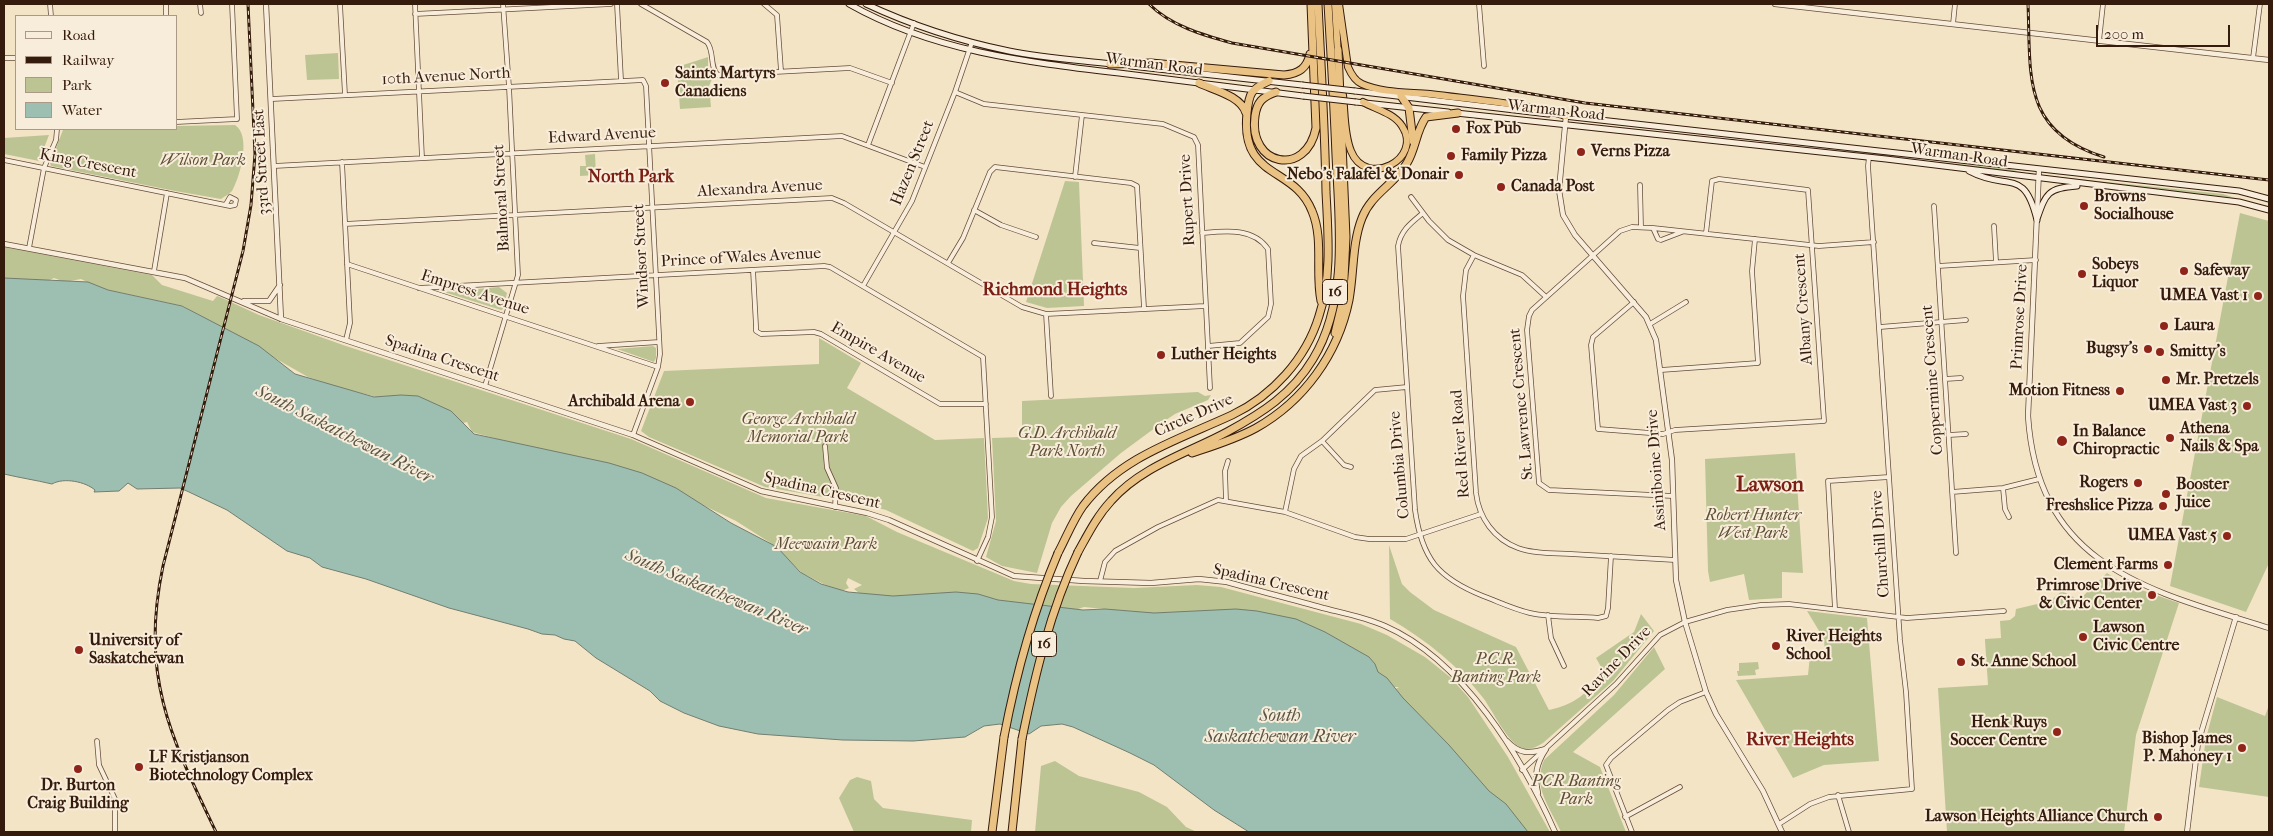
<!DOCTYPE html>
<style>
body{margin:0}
#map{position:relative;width:2273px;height:836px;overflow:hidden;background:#f4e4c6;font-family:"IM FELL French Canon",serif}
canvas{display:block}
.frame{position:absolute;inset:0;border:5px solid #351b0b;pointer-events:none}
.legend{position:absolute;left:15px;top:15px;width:162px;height:115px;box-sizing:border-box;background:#f8edda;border:1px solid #aa9987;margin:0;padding:6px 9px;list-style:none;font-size:15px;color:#351b0b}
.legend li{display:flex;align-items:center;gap:10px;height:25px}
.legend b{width:25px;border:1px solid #aa9987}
.scale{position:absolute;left:2096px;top:25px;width:134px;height:22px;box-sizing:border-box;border:2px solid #351b0b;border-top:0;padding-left:6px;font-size:15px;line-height:18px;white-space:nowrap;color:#351b0b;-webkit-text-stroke:4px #f8edda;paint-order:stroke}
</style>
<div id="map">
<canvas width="2273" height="836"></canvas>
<div class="frame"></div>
<ul class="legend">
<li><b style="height:6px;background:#f8edda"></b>Road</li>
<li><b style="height:6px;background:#351b0b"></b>Railway</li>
<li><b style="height:14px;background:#bdc493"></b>Park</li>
<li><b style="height:14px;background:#9cbfb1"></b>Water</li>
</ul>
<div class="scale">200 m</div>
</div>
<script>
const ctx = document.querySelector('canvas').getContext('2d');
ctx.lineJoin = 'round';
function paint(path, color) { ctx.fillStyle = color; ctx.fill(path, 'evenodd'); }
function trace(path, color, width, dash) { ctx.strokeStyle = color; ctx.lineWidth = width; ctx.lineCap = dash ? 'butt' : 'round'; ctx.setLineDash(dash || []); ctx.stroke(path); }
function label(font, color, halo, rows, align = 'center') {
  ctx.font = font + ' "IM FELL French Canon",serif'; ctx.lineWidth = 4; ctx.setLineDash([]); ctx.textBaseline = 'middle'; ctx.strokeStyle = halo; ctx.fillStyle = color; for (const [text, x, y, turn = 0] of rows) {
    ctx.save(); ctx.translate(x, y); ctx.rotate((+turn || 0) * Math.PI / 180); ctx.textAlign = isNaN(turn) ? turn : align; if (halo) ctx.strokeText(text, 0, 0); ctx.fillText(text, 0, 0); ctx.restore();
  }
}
const green = new Path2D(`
 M 338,53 L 339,79 L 307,80 L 305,55 Z
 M 708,57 L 708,73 L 712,79 L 709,86 L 711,107 L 680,109 L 677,67 Z
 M 235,125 C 251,135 241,174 233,189 C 231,194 226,195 221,199 L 175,191 L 51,166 L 50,163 L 63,130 L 176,129 L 176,126 Z
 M 49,135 L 39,161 L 4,154 L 4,138 Z
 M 595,154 L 596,175 L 580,176 L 580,166 L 586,166 L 585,155 Z
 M 1920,160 L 2010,169 L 2030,175 L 2029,175 Z
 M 2050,176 L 2223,194 L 2235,198 L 2050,178 Z
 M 1065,181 L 1079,182 L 1084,306 L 1047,308 L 1026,302 Z
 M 2240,213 L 2269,221 L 2269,563 L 2246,612 L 2170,586 Z
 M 4,247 L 152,275 L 162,285 L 213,301 L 217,296 L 220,297 L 259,315 L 343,345 L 631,439 L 766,498 L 866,516 L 897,532 L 1014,581 L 1031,584 L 1134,588 L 1197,585 L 1221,587 L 1361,624 L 1387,635 L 1425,657 L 1450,677 L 1468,697 L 1508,757 L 1550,832 L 1518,832 L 1394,690 L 1399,687 L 1389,687 L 1164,615 L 1084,607 L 1075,610 L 872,599 L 859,593 L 854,589 L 862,585 L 848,578 L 846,583 L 849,588 L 839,592 L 802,573 L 769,542 L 736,521 L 659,484 L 472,432 L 467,422 L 456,425 L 373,396 L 332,386 L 308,377 L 183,306 L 99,288 L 81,279 L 65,282 L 54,278 L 46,282 L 4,279 Z
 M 499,287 L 507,293 L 503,309 L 501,310 L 444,292 Z
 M 819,338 L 861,363 L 847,388 L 935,440 L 984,438 L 988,518 L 978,548 L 973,551 L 886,510 L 858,503 L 765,487 L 649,437 L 641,431 L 664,371 L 819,364 Z
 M 653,346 L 656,348 L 656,358 L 654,362 L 617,349 Z
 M 1198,392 L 1205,396 L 1211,395 L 1208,400 L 1175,414 L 1163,422 L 1121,453 L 1071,496 L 1061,507 L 1052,523 L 1037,573 L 1002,566 L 986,557 L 996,521 L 992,438 L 1022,437 L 1022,401 Z
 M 1795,453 L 1803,573 L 1782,572 L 1782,598 L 1749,600 L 1744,574 L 1710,582 L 1708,571 L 1705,459 Z
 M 1389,545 L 1402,584 L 1410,592 L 1434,610 L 1516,647 L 1549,710 C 1577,704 1585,693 1605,674 L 1596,658 L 1634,632 L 1641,614 L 1654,631 L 1613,681 L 1543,743 C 1535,748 1526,752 1518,746 C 1505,737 1493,712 1484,699 C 1459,666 1426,640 1390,619 Z
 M 2107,573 L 2124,584 L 2179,603 L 2136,735 L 2124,832 L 1947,832 L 1938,688 L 1988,685 L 1985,641 L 1985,639 L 2001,638 L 2000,621 L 2010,620 L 2015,616 L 2016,609 L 2050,601 L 2062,591 L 2077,599 L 2081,598 Z
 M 1807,611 L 1867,618 L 1879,761 L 1824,765 L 1793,778 L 1736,680 L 1808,675 L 1810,655 L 1825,653 L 1824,639 Z
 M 1654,647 L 1665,669 L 1573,752 L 1600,767 L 1626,832 L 1561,832 C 1550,807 1532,787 1544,760 L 1614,695 Z
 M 1758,662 L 1759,669 L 1755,670 L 1756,675 L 1738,676 L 1737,671 L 1739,671 L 1739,663 Z
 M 2217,697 L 2265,716 L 2269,705 L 2269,797 L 2199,787 L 2206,738 Z
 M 1055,761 L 1079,776 L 1139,792 L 1167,807 L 1186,827 L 1197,832 L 1035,832 L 1041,766 Z
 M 857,777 L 871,781 L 874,799 L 883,808 L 972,820 L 971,832 L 854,832 L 839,798 L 850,780 Z`);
const water = new Path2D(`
 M 4,278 L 88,282 L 108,290 L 182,306 L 259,346 L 295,374 L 374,397 L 401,395 L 418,396 L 451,411 L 474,434 L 609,463 L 642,473 L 676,488 L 731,523 L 777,547 L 800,572 L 821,584 L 848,592 L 893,596 L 956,592 L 978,594 L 998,600 L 1083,610 L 1105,609 L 1154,613 L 1236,609 L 1257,611 L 1296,619 L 1325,632 L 1369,657 L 1375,664 L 1378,672 L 1387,678 L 1403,698 L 1449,745 L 1489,791 L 1506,804 L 1528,832 L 1249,832 L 1214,810 L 1154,765 L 1130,753 L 1073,727 L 1062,724 L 1041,726 L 1029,734 L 1000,724 L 984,726 L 965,737 L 913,741 L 843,740 L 758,734 L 719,726 L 684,713 L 660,701 L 650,691 L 596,658 L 575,641 L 564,639 L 555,635 L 542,634 L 528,629 L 449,608 L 366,579 L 322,567 L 310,558 L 287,551 L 227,510 L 189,492 L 180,488 L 137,489 L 128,483 L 119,491 L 94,492 L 95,490 C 86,482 64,477 52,484 C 35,480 21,478 4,474 Z`);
const minor = new Path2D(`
 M 50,4 L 51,16
 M 166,4 L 166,16
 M 200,4 L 201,13
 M 340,4 L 345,95
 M 415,4 L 422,158
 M 617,4 L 621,80
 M 641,4 L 707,42 C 715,52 709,67 718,75 L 850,68 L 892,83
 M 764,4 L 777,15 L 781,71
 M 1479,4 L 1484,66
 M 415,14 L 611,4
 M 1953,24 L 1955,4
 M 2099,41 L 2103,4
 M 4,58 L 16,58
 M 2253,58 L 2260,4
 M 955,92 L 984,104 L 1163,124 L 1194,137 L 1198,145 L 1210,388
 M 272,99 L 643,80 L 646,86 L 660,354 L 658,367 L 633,435
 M 176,122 L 237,119 L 232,4
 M 868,145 L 914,23
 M 4,160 L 230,206 L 235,205 L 236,200 L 230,197 L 226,204
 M 342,162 L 350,323 L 346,340
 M 274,166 L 842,136 L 925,167
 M 1075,177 L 1082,115
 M 1640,185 L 1641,227
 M 1411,197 L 1429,221 L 1448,240 L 1474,255 L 1522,275 L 1545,296
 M 1934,206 L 1956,553
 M 974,210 L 1001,225 L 1036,237
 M 1423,213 C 1411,223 1401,230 1398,246 L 1415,510 C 1422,559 1438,578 1483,596 C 1499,602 1513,609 1530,613 C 1552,618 1576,616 1598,618 L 1606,616 L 1608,608 L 1611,556
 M 345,224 L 832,198 L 844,203 L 1022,307 L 1046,314 L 1205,306
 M 1994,226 L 1996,262
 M 1653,228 L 1658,239 L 1661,240 L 1682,232
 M 1202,233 C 1224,231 1253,227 1268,249 L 1271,304 L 1268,317 L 1240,343 L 1208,346
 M 1094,243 L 1140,248
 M 29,248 L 44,168 L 56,140 L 57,129
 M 1474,255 L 1466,270 L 1463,296 L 1476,493 C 1479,518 1494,539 1518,548 C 1534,554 1554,553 1571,554 C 1606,556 1640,558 1675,560
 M 948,263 L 963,238 L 990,172 L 995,167 L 1131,183 L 1137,186 L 1144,308
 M 347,264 L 658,367
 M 1938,266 L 2036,260
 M 753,270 L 756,326 L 756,331 L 761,334 L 814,332 L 821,334 L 940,404 L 986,404
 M 154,271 L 167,193
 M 863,286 L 912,201 L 955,92 L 972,42
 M 419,288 L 824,266 L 830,267 L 983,357 L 992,517 L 988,537 L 977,561
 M 1634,302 L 1593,337 L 1591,345 L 1598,429 L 1663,434 L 1675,430 L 1824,421 L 1808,190 L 1719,179 L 1712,181 L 1706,233
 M 1046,314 L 1051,396
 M 1650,324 L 1686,302
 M 1880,327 L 1966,320
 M 598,346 L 659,342
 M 1661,370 L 1758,363 L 1752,271 L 1755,239
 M 1945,379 L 1961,378
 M 485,386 L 518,275 L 509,87 L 503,4
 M 1949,435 L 1966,434
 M 1322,441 L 1344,465 L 1351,467
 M 825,446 L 827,468 L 836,488 L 835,507
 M 2003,488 L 2005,509 L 2009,517
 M 1952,492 L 2003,488 L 2039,479
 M 1673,496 L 1549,490 L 1539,483 L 1527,330 L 1529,316 L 1532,310 L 1620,231 L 1632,227 L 1653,228 L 1819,246 L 1874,242
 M 1226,501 L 1225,471 L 1228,461
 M 1285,512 L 1294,469 L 1301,456 L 1322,441 L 1375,390 L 1407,387
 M 1100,581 L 1105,562 L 1115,551 L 1158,527 L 1218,500 L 1285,512 L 1355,537 L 1369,539 L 1406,539 L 1481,514
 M 1835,609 L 1828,481 L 1889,477
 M 1548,615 L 1551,638 L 1564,666
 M 97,741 L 99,765 L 115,799 L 115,832
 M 1522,770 L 1616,684 L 1660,635 L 1685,622 L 1727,610 L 1761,605 L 1789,604 L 1907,618 L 2004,611
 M 1838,795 L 1849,832
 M 1625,817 L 1680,787
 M 1779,824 L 1810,804 L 1829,797 L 1912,789 L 1906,692 L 1900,640 L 1868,166 L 1869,157
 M 1632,832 L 1606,765 L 1611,758 L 1668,710 L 1680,702 L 1706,692`);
const tertiary = new Path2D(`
 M 266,4 L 281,319
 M 1775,4 L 2269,60
 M 1566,116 L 1559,190 L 1563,215 L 1575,235 L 1646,317 L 1656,340 L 1672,460 L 1676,580 L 1685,622 L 1706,692 L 1716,714 L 1763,791 L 1782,832
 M 2039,169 L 2028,416 C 2038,567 2148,590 2269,628
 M 4,244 L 185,278 L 281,319 L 633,435 L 761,491 L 867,513 L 889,520 L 1014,576 L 1084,581 L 1151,583 L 1199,579 L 1227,582 C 1259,591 1291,599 1323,608 C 1343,613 1365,617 1385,626 C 1463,660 1522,757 1555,832
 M 244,301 L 269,301 L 280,285
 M 1507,741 C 1519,754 1529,754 1546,749
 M 1538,793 C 1534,776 1536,764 1546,749
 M 2187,832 L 2198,743 L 2236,617`);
const secondary = new Path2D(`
 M 849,4 C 932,51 1025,62 1119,73 C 1180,81 1242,88 1303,96
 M 866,4 C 911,25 960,41 1009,51 C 1043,58 1078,60 1113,64
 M 1131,66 L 1302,85
 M 1355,91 L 1548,114
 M 1356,102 L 1448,112
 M 1456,113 L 1886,159 L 2239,202 L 2269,210
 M 1564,116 L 2239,191 L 2269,199
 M 1969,171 C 2008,192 2024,166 2037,220
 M 2037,219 C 2046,193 2048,188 2077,186`);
const trunk = new Path2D(`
 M 1335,4 L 1338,55
 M 1339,4 L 1348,67 C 1351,74 1355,81 1362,84 C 1382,93 1408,92 1430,94 C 1476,100 1522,103 1566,116
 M 1343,95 C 1345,113 1344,134 1351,151 C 1366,189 1424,159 1402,126 C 1394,113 1375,109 1363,102`);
const motorway = new Path2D(`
 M 1110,64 L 1151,63 L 1284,75 C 1299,74 1307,68 1310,54
 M 1269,81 C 1251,89 1249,93 1247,113 C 1240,180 1294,165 1312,211 C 1324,239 1315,272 1321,301
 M 1199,83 C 1214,90 1241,96 1246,113
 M 1276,92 C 1262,97 1257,102 1255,116 C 1248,166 1306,178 1316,128 L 1311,4
 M 1401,96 L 1409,108 L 1413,141
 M 1335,333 L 1343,300 L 1346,237 L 1338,50
 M 1192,453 C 1213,446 1236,439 1256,428 C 1304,401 1338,354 1349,300 C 1354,273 1352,243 1362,218 C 1371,194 1395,184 1407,163 C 1416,148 1416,131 1426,117 L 1458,113
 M 1078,552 C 1088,534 1097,516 1111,501 C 1142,466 1188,453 1227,432 C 1262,413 1292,394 1313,359 C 1349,300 1339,221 1336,155 C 1334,105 1331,54 1328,4
 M 1058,553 C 1066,538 1073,520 1083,506 C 1120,457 1178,440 1232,415 C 1272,396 1306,359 1319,316 C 1332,277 1328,233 1326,192 C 1325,129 1321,67 1318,4
 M 992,832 L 1004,737
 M 1012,832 L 1022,739`);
const rail = new Path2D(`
 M 1149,4 C 1171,26 1203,35 1232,43 L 1585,103 L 2269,180
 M 2028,4 C 2031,76 2021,131 2104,157
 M 216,832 C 170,736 140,676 163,566 L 243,251 L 251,205 L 255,154 L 248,4`);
const secondaryBridge = new Path2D(`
 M 1302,85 L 1355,91
 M 1303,96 L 1356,102`);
const motorwayBridge = new Path2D(`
 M 1004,737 C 1016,674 1033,612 1058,553
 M 1022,739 C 1035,675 1050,611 1078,552`);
const markers = [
 [665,83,5,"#8f2418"],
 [1456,129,5,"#8f2418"],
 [1581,152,5,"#8f2418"],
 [1451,156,5,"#8f2418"],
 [1459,175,5,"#8f2418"],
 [1501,187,5,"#8f2418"],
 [2084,206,5,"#8f2418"],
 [2184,271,5,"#8f2418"],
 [2082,274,5,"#8f2418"],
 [2258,296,5,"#8f2418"],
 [2164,326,5,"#8f2418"],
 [2148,349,5,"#8f2418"],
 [2160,352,5,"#8f2418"],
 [1161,355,5,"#8f2418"],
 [2166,380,5,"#8f2418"],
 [2120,391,5,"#8f2418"],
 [690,402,5,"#8f2418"],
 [2247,406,5,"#8f2418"],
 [2170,438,5,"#8f2418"],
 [2062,441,6,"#8f2418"],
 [2138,483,5,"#8f2418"],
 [2166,494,5,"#8f2418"],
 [2163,506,5,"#8f2418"],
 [2227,536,5,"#8f2418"],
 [2168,565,5,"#8f2418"],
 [2152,595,5,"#8f2418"],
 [2083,637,5,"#8f2418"],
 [1776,646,5,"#8f2418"],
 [79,650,5,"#8f2418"],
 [1961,662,5,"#8f2418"],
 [2057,732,5,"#8f2418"],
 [2242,748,5,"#8f2418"],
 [139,767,5,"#8f2418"],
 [78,769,5,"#8f2418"],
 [2158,817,5,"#8f2418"]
];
const shields = [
 [1335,292,25],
 [1044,644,25]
];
const shieldNames = [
 ["16",1335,292],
 ["16",1044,644]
];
const streetNames = [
 ["Warman Road",1154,65,7],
 ["10th Avenue North",446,77,-3],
 ["Warman Road",1556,111,6],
 ["Edward Avenue",602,136,-3],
 ["Warman Road",1959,156,8],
 ["33rd Street East",262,162,-93],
 ["Hazen Street",913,163,-68],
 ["King Crescent",88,164,11],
 ["Alexandra Avenue",760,189,-3],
 ["Balmoral Street",502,198,-93],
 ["Rupert Drive",1188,200,-93],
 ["Windsor Street",642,256,-93],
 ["Prince of Wales Avenue",741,258,-3],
 ["Empress Avenue",475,293,18],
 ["Albany Crescent",1804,309,-94],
 ["Primrose Drive",2020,317,-87],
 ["Empire Avenue",878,353,30],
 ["Spadina Crescent",442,359,18],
 ["Coppermine Crescent",1933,380,-94],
 ["St. Lawrence Crescent",1522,404,-95],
 ["Circle Drive",1194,416,-24],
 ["Red River Road",1461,444,-94],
 ["Columbia Drive",1400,465,-95],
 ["Assiniboine Drive",1657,470,-94],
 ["Spadina Crescent",822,491,13],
 ["Churchill Drive",1881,544,-94],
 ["Spadina Crescent",1271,583,13],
 ["Ravine Drive",1617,662,-46]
];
const poiNames = [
 ["Saints Martyrs",675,74],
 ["Canadiens",675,92],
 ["Fox Pub",1466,129],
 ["Verns Pizza",1591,152],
 ["Family Pizza",1461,156],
 ["Nebo's Falafel & Donair",1449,175,"right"],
 ["Canada Post",1511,187],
 ["Browns",2094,197],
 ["Socialhouse",2094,215],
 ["Sobeys",2092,265],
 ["Liquor",2092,283],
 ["Safeway",2194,271],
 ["UMEA Vast 1",2248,296,"right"],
 ["Laura",2174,326],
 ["Bugsy's",2138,349,"right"],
 ["Smitty's",2170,352],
 ["Luther Heights",1171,355],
 ["Mr. Pretzels",2176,380],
 ["Motion Fitness",2110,391,"right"],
 ["Archibald Arena",680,402,"right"],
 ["UMEA Vast 3",2237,406,"right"],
 ["Athena",2180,429],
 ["Nails & Spa",2180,447],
 ["In Balance",2073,432],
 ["Chiropractic",2073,450],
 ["Rogers",2128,483,"right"],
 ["Booster",2176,485],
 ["Juice",2176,503],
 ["Freshslice Pizza",2153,506,"right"],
 ["UMEA Vast 5",2217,536,"right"],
 ["Clement Farms",2158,565,"right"],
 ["Primrose Drive",2142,586,"right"],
 ["& Civic Center",2142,604,"right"],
 ["Lawson",2093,628],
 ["Civic Centre",2093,646],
 ["River Heights",1786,637],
 ["School",1786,655],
 ["University of",89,641],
 ["Saskatchewan",89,659],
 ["St. Anne School",1971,662],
 ["Henk Ruys",2047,723,"right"],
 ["Soccer Centre",2047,741,"right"],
 ["Bishop James",2232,739,"right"],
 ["P. Mahoney 1",2232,757,"right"],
 ["LF Kristjanson",149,758],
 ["Biotechnology Complex",149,776],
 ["Dr. Burton",78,786,"center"],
 ["Craig Building",78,804,"center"],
 ["Lawson Heights Alliance Church",2148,817,"right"]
];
const parkNames = [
 ["Wilson Park",203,161],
 ["George Archibald",798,420],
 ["Memorial Park",798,438],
 ["G.D. Archibald",1067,434],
 ["Park North",1067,452],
 ["Robert Hunter",1753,516],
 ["West Park",1753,534],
 ["Meewasin Park",826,545],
 ["P.C.R.",1496,660],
 ["Banting Park",1496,678],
 ["PCR Banting",1576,782],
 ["Park",1576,800]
];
const neighbourhoodNames = [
 ["North Park",631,178],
 ["Richmond Heights",1055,291],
 ["River Heights",1800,741]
];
const waterNames = [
 ["South Saskatchewan River",344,435,27],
 ["South Saskatchewan River",716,593,23],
 ["South",1280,717],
 ["Saskatchewan River",1280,738]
];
const districtNames = [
 ["Lawson",1770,486]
];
paint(green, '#bdc493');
paint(water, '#9cbfb1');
trace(water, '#737d6f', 1);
trace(minor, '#654d3a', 5.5);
trace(tertiary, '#654d3a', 6);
trace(secondary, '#351b0b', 7);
trace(trunk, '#351b0b', 8);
trace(motorway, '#351b0b', 9);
trace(minor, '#f8edda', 4);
trace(tertiary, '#f8edda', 4.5);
trace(secondary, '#f8edda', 5);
trace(trunk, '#eac283', 6);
trace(motorway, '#eac283', 7);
trace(rail, '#351b0b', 3);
trace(rail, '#f8edda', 1, [4]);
trace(secondaryBridge, '#351b0b', 7, []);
trace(motorwayBridge, '#351b0b', 9, []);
trace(secondaryBridge, '#f8edda', 5);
trace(motorwayBridge, '#eac283', 7);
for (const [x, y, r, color] of markers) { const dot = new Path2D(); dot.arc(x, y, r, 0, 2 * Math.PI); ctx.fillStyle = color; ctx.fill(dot); trace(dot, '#f8edda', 2); }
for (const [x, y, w] of shields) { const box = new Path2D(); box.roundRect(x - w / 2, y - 12.5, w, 25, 4); ctx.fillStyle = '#f8edda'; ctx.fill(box); trace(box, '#351b0b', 1); }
label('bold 15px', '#351b0b', null, shieldNames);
label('16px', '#351b0b', '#f8edda', streetNames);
label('bold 16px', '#351b0b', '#f8edda', poiNames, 'left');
label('italic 16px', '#5e4e34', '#f8edda', parkNames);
label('bold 18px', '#7a1f14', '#f8edda', neighbourhoodNames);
label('italic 18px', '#595445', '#f8edda', waterNames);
label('bold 21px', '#7a1f14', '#f8edda', districtNames);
</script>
